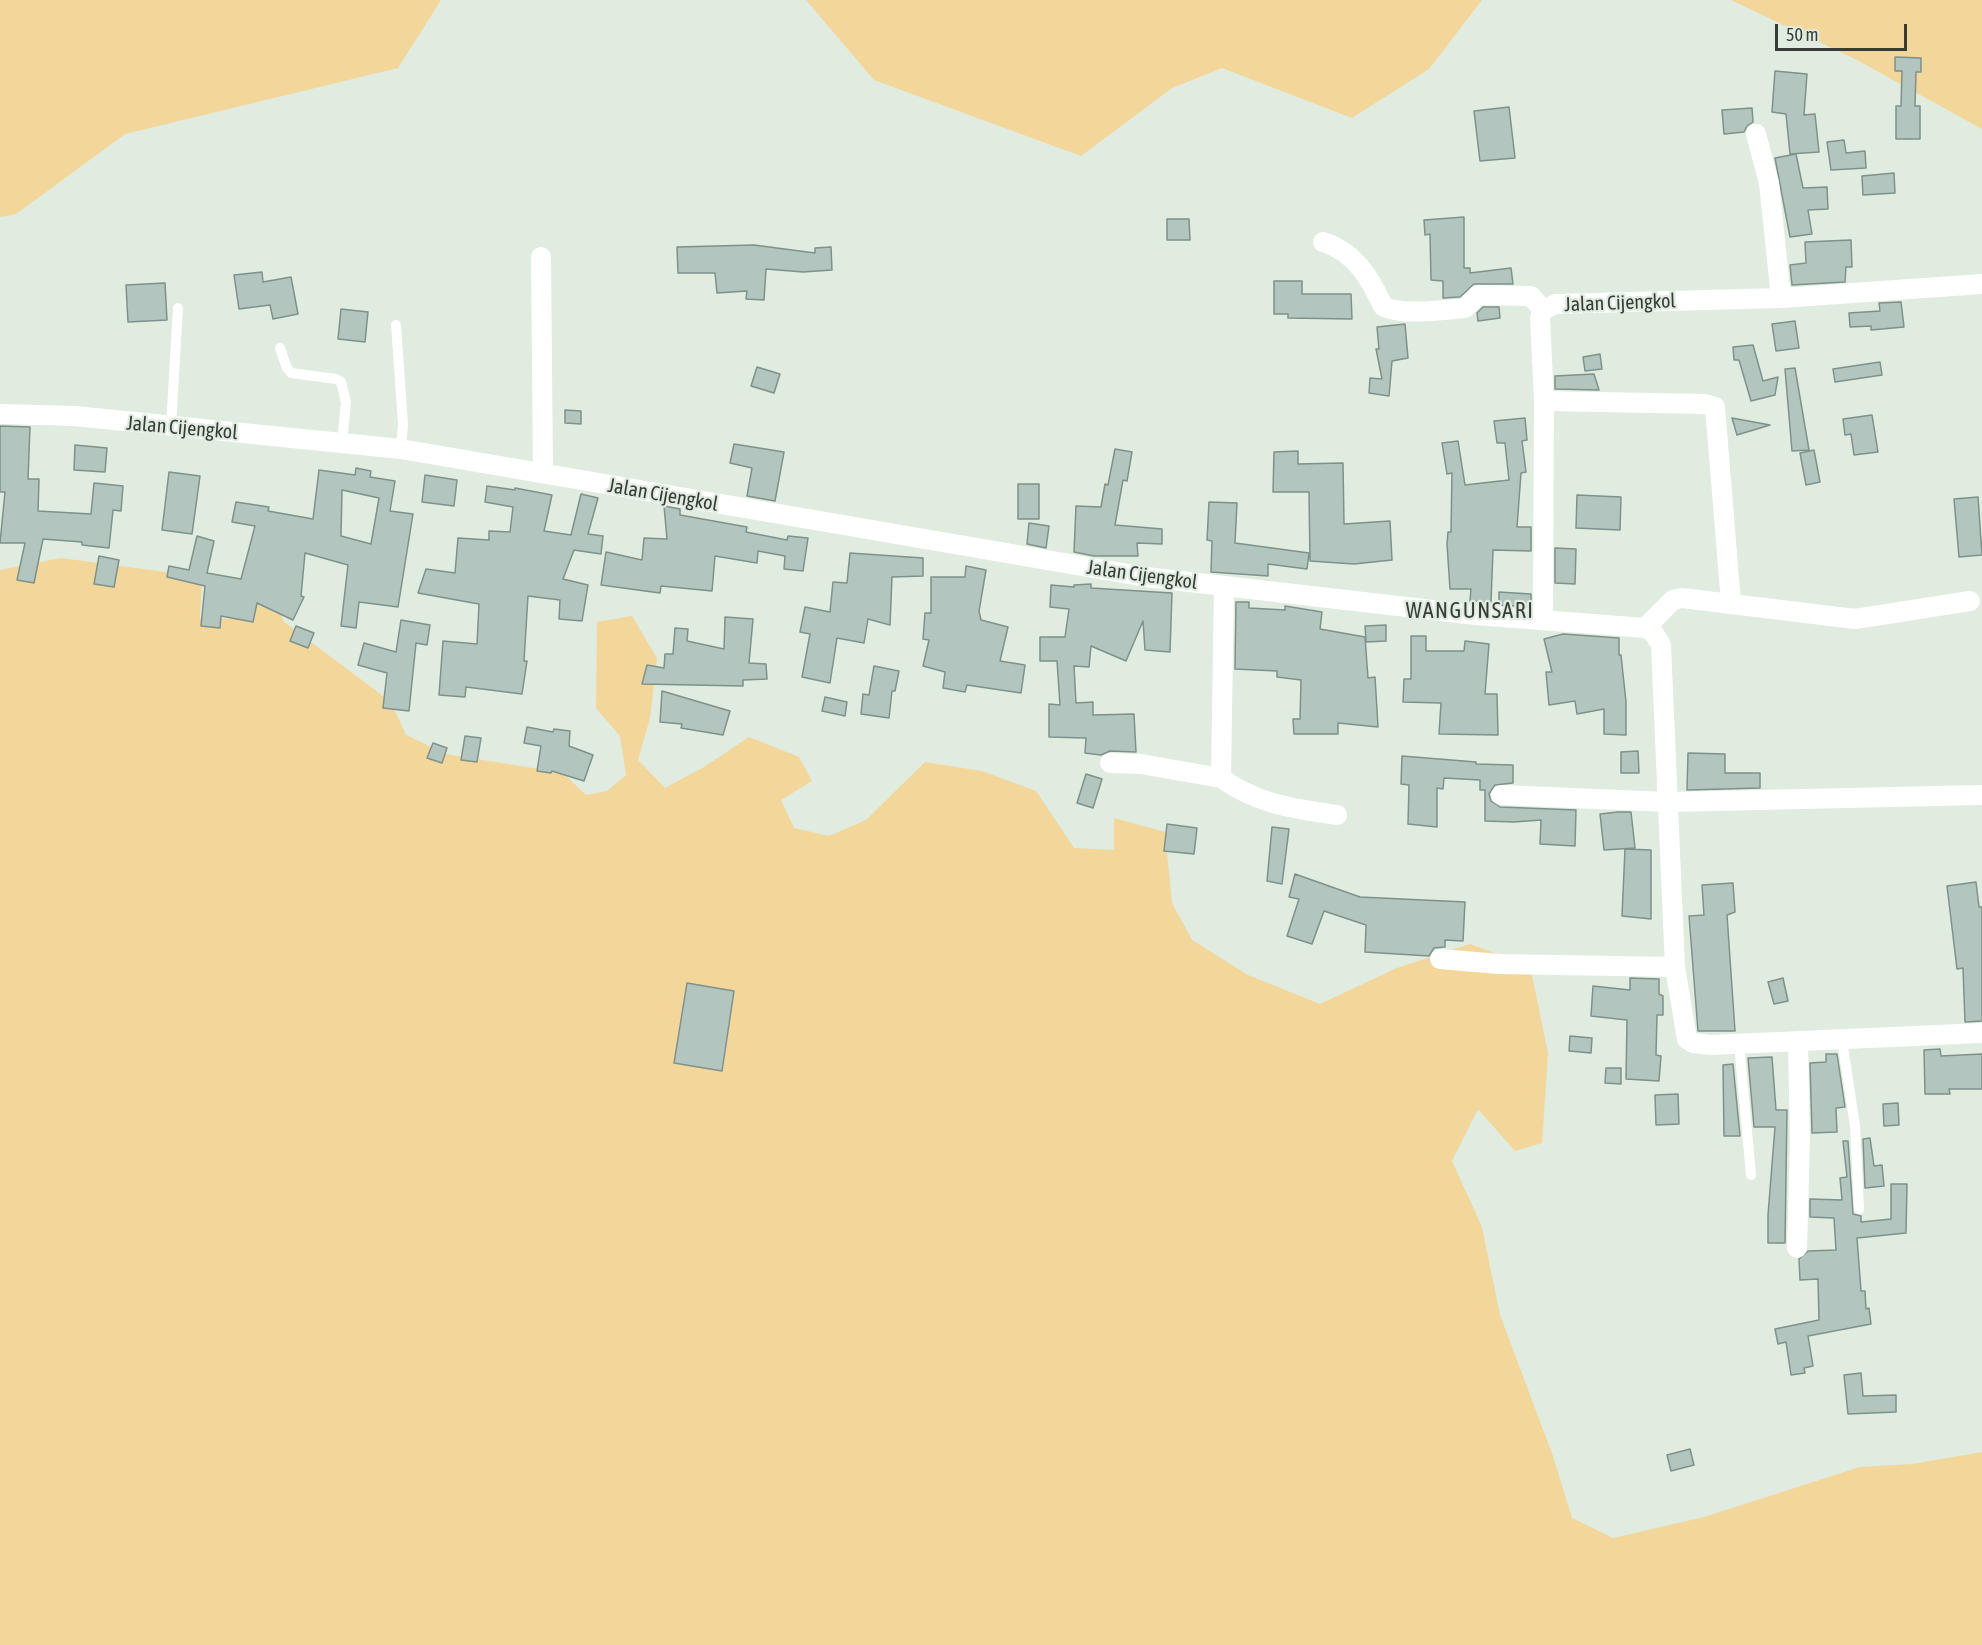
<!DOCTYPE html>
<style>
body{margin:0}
#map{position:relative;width:1982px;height:1645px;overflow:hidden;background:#dfecdf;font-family:"Asap Condensed",sans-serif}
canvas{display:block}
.scale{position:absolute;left:1775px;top:24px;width:132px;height:27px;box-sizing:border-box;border:3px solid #373c37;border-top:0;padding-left:8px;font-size:18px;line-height:21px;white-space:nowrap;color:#373c37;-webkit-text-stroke:4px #dfecdf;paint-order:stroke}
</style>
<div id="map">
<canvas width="1982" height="1645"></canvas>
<div class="scale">50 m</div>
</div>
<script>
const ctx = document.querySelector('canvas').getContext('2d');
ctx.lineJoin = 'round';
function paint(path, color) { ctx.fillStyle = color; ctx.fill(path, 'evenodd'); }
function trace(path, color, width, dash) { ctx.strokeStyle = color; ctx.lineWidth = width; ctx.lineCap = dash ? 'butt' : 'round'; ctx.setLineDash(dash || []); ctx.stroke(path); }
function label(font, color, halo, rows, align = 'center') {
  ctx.font = font + ' "Asap Condensed",sans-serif'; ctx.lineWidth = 4.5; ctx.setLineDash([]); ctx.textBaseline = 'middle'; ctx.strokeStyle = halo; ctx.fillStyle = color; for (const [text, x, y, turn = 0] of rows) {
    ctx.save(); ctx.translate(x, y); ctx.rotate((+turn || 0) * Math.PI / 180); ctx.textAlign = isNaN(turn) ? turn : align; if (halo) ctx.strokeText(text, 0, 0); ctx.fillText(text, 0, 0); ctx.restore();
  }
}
const green = new Path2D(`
 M 0,0 L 441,0 L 398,68 L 125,134 L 16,214 L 0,217 Z
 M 806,0 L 1482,0 L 1429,69 L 1352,118 L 1222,68 L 1172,88 L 1081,156 L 874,80 Z
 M 1731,0 L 1982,0 L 1982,129 L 1857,60 Z
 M 61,558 L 202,577 L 200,618 L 242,619 L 256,587 L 277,588 L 283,621 L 391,702 L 406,735 L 446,754 L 563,773 L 586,795 L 607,791 L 626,775 L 620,736 L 596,708 L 597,622 L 632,616 L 657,658 L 650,718 L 638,760 L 665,788 L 704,767 L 749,737 L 799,757 L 812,781 L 781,800 L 794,828 L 829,836 L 866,820 L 925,762 L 982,771 L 1036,791 L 1074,848 L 1114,850 L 1114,818 L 1165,832 L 1172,903 L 1192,940 L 1248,975 L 1320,1004 L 1397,968 L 1470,944 L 1530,966 L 1548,1053 L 1542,1143 L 1515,1151 L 1478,1109 L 1452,1161 L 1482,1227 L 1500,1315 L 1553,1456 L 1572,1518 L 1613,1538 L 1704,1517 L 1860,1467 L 1912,1464 L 1982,1452 L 1982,1645 L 0,1645 L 0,570 Z`);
const building = new Path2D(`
 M 1895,57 L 1921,58 L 1921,72 L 1916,72 L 1915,106 L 1920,106 L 1920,139 L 1896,139 L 1896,106 L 1901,106 L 1902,71 L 1895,71 Z
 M 1775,71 L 1807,74 L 1804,115 L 1815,114 L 1819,152 L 1790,154 L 1786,114 L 1772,112 Z
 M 1509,107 L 1515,158 L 1480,161 L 1474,111 Z
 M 1752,108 L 1753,122 L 1747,126 L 1744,132 L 1724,134 L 1722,110 Z
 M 1844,140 L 1846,153 L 1865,151 L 1866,168 L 1831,170 L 1827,142 Z
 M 1796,154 L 1803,188 L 1827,187 L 1828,209 L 1808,210 L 1812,234 L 1790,237 L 1775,158 Z
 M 1894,173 L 1895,193 L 1863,195 L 1862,176 Z
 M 1464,217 L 1464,268 L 1470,268 L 1470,273 L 1511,268 L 1513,284 L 1474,284 L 1460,297 L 1443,298 L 1443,281 L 1431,280 L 1430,234 L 1425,235 L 1424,220 Z
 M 1167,219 L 1189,219 L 1190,240 L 1167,240 Z
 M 1851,240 L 1852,267 L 1846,267 L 1845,282 L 1792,285 L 1790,265 L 1806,263 L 1805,242 Z
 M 754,245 L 815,253 L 815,248 L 831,247 L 832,270 L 803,272 L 766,269 L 764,300 L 746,299 L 747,291 L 717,293 L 715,273 L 678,273 L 677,247 Z
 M 262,272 L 263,282 L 291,277 L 298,314 L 273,319 L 270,305 L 239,309 L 234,275 Z
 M 1274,281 L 1302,281 L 1302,294 L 1351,294 L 1352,319 L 1288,318 L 1288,314 L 1274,314 Z
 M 165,283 L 167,320 L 128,322 L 126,285 Z
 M 1901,302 L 1904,327 L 1871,330 L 1871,326 L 1850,327 L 1849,313 L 1880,311 L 1879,303 Z
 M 1483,307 L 1499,307 L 1500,318 L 1478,321 L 1477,313 Z
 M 341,309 L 368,312 L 365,342 L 338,339 Z
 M 1795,321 L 1799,348 L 1776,351 L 1772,324 Z
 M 1405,324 L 1408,358 L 1392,361 L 1389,396 L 1369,393 L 1370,378 L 1382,379 L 1376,349 L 1379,349 L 1377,327 Z
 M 1753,345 L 1763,381 L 1778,377 L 1775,395 L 1751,401 L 1739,360 L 1734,360 L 1733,347 Z
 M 1600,354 L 1602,369 L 1585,371 L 1583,357 Z
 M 1880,362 L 1882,375 L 1835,382 L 1833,369 Z
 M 757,367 L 780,374 L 774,393 L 751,386 Z
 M 1795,368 L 1809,450 L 1792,451 L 1785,369 Z
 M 1594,374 L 1599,390 L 1555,389 L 1555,376 Z
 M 565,410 L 581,411 L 581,424 L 565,423 Z
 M 1872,415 L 1878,452 L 1854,455 L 1851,434 L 1845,435 L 1843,419 Z
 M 1525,418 L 1527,440 L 1522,441 L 1526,472 L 1521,473 L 1517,527 L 1531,527 L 1531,551 L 1493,550 L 1491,602 L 1470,601 L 1471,589 L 1450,589 L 1447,544 L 1448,532 L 1451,532 L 1452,473 L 1447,474 L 1442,443 L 1458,441 L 1465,485 L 1509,480 L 1505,443 L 1497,443 L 1494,421 Z
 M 1732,418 L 1770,425 L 1737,435 Z
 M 0,426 L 30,427 L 28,479 L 39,479 L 38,511 L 91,514 L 94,483 L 123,486 L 121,511 L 113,510 L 109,548 L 82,545 L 82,542 L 43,539 L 34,583 L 17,580 L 25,543 L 0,543 L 5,492 L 0,492 Z
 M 734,444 L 784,452 L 775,501 L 747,496 L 752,468 L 730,463 Z
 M 75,445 L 107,448 L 105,472 L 74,470 Z
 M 1115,449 L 1132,452 L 1127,481 L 1123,480 L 1115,525 L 1162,529 L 1162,544 L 1137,543 L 1138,556 L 1094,556 L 1074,552 L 1076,506 L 1101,507 L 1105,484 L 1108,485 Z
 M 1814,450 L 1820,482 L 1806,485 L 1800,453 Z
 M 1298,451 L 1298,464 L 1343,463 L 1344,524 L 1390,521 L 1392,560 L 1354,564 L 1310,561 L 1309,492 L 1273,492 L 1274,452 Z
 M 356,468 L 371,471 L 370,477 L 395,481 L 390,511 L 413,514 L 398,607 L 359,602 L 356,628 L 341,626 L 348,565 L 305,553 L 301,596 L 304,597 L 293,620 L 257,603 L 253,622 L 221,616 L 220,628 L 201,626 L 205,586 L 167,577 L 169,566 L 189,570 L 197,536 L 214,541 L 207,573 L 241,579 L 255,526 L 232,522 L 236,502 L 269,507 L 268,511 L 313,519 L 319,470 L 355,475 ZM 342,490 L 379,498 L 371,544 L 341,536 Z
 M 169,472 L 200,476 L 192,534 L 162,530 Z
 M 425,475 L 457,480 L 454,506 L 422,502 Z
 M 1018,484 L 1039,484 L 1039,519 L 1018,519 Z
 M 487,486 L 515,490 L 515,488 L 552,495 L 544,531 L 571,535 L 581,494 L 598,498 L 588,534 L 603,536 L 601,554 L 574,550 L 563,579 L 588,585 L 582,621 L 559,619 L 560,600 L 528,596 L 524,661 L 527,661 L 522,694 L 466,687 L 465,697 L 439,695 L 443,641 L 477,644 L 479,604 L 418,593 L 426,569 L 455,573 L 458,538 L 489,540 L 489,531 L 510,532 L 513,507 L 485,502 Z
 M 1577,495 L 1621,497 L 1620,530 L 1576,528 Z
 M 1978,497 L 1982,555 L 1959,557 L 1954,499 Z
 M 1209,502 L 1237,503 L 1235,543 L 1309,553 L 1307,569 L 1268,564 L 1268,576 L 1211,572 L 1212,541 L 1207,540 Z
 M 664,506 L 680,509 L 680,515 L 747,527 L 746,532 L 787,540 L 788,536 L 808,538 L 803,571 L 784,569 L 785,556 L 758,551 L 757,563 L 715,556 L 712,591 L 661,586 L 660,593 L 601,585 L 606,552 L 642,560 L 644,538 L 667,539 Z
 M 1029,523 L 1049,526 L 1046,548 L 1027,544 Z
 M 1555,548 L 1576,549 L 1575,584 L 1555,583 Z
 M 850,553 L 923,558 L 923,576 L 892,577 L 890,625 L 868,619 L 864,643 L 837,638 L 830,683 L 802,677 L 810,634 L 800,632 L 805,607 L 830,612 L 833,582 L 847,583 Z
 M 99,556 L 119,560 L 114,587 L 94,584 Z
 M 966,566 L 986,570 L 979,611 L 981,620 L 1008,627 L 1000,661 L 1025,665 L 1021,693 L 967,685 L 965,692 L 943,688 L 945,672 L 923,666 L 929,640 L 923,639 L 925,613 L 931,613 L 931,577 L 965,577 Z
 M 1091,584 L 1091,588 L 1172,593 L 1170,652 L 1145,650 L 1143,621 L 1126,661 L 1091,646 L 1089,667 L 1074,666 L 1076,703 L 1093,702 L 1093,715 L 1134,714 L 1136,752 L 1110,751 L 1101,755 L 1085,753 L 1086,738 L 1049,737 L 1049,704 L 1060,705 L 1057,661 L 1040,661 L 1040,637 L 1065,637 L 1069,609 L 1050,607 L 1051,585 L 1074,587 L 1074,585 Z
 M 1499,592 L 1531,594 L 1531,607 L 1499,605 Z
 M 1236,602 L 1249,602 L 1249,608 L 1285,610 L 1285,606 L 1322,612 L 1320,629 L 1365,637 L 1368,678 L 1375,677 L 1378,727 L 1338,723 L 1338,734 L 1294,734 L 1293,719 L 1300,719 L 1301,680 L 1277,677 L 1277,671 L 1235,669 Z
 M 725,617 L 753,619 L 749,663 L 766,664 L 767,679 L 743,680 L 743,686 L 642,684 L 647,665 L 664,668 L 665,654 L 673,654 L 675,628 L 688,629 L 687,641 L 724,649 Z
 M 401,620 L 430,625 L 427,645 L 416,643 L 409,711 L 383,708 L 387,673 L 358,665 L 364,643 L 396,652 Z
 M 1386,625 L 1386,641 L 1366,642 L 1365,626 Z
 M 296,626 L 314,633 L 308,648 L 290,641 Z
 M 1563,634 L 1619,638 L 1619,655 L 1621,655 L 1626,702 L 1626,735 L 1604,734 L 1604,709 L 1577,714 L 1575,701 L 1549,705 L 1546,672 L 1552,672 L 1544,639 Z
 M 1411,636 L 1426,636 L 1426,651 L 1464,651 L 1465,641 L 1489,644 L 1485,694 L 1497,694 L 1498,735 L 1439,734 L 1441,703 L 1403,702 L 1404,679 L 1411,679 Z
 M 874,666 L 899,671 L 895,691 L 892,691 L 889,718 L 861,714 L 863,694 L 869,695 Z
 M 662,691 L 730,711 L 723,735 L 681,728 L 682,724 L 660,722 Z
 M 825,697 L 847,702 L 845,716 L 822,711 Z
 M 527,727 L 553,732 L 554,729 L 570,731 L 569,746 L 593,755 L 584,781 L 552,771 L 551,773 L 537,771 L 541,746 L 524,743 Z
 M 465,736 L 481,738 L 477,762 L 461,760 Z
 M 433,743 L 447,748 L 442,763 L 427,758 Z
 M 1638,751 L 1639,773 L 1621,773 L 1621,752 Z
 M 1688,753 L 1725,754 L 1725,773 L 1760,773 L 1760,788 L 1687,790 Z
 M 1402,756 L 1476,762 L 1476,764 L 1513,765 L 1513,783 L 1495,785 L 1489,794 L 1491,801 L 1500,807 L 1576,810 L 1575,846 L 1540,844 L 1541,820 L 1514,822 L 1485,821 L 1485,790 L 1480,790 L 1480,780 L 1444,778 L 1443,789 L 1437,788 L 1437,827 L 1408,824 L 1409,785 L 1401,784 Z
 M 1086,774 L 1102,779 L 1093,808 L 1077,803 Z
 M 1618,812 L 1631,812 L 1635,848 L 1604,850 L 1600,814 Z
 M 1167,824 L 1197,828 L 1194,854 L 1164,851 Z
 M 1272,827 L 1289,829 L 1282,884 L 1267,881 Z
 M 1625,849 L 1651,850 L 1651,919 L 1622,916 Z
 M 1295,874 L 1360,897 L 1465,902 L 1463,941 L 1445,940 L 1445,947 L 1434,948 L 1429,956 L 1365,952 L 1366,925 L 1324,911 L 1312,944 L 1287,936 L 1299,899 L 1289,897 Z
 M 1976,882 L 1979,907 L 1982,907 L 1982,1021 L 1965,1022 L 1963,968 L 1957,969 L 1947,886 Z
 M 1733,883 L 1735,912 L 1727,915 L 1735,1031 L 1698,1031 L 1689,916 L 1704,915 L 1702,885 Z
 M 1630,978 L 1659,979 L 1659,994 L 1663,996 L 1663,1015 L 1657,1015 L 1656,1055 L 1661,1056 L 1659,1081 L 1626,1079 L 1627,1020 L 1591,1016 L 1593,986 L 1630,990 Z
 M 1783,978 L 1788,1001 L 1774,1004 L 1768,982 Z
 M 687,983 L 734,991 L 722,1071 L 674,1063 Z
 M 1570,1036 L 1592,1038 L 1591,1053 L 1569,1051 Z
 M 1940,1049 L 1941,1056 L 1982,1054 L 1982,1089 L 1949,1089 L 1950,1094 L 1925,1094 L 1924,1050 Z
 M 1826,1054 L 1837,1054 L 1845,1107 L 1836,1108 L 1837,1132 L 1812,1133 L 1810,1063 L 1826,1062 Z
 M 1772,1057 L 1776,1110 L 1787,1110 L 1785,1243 L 1768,1243 L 1768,1215 L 1775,1127 L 1754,1127 L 1748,1058 Z
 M 1733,1064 L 1740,1136 L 1724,1136 L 1723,1065 Z
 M 1606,1068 L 1621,1068 L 1621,1084 L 1605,1083 Z
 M 1678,1094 L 1679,1124 L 1656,1125 L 1655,1095 Z
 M 1898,1103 L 1899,1125 L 1884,1126 L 1883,1104 Z
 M 1870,1138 L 1874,1166 L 1882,1165 L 1884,1186 L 1865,1188 L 1863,1139 Z
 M 1843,1141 L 1848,1141 L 1853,1214 L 1861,1216 L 1861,1222 L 1891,1219 L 1891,1184 L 1907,1184 L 1906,1233 L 1857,1238 L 1861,1291 L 1865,1291 L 1866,1309 L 1869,1308 L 1871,1324 L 1808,1336 L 1813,1366 L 1804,1368 L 1805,1373 L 1791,1375 L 1786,1342 L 1778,1344 L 1775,1329 L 1819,1320 L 1818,1279 L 1800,1280 L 1799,1259 L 1808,1251 L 1836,1250 L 1834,1218 L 1810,1217 L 1810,1199 L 1842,1200 L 1840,1178 L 1847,1177 Z
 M 1861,1373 L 1863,1396 L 1896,1395 L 1896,1412 L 1848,1414 L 1844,1375 Z
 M 1690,1449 L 1694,1465 L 1671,1471 L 1667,1455 Z`);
const lane = new Path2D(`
 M 396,325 L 403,424 L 401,449
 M 280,348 L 287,368 L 291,373 L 336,379 L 341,382 L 346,402 L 342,443
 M 171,426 L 178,308
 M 1842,1040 L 1855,1126 L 1859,1209
 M 1739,1044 L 1751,1175`);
const street = new Path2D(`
 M 1756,134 L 1769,183 L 1781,298
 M 1323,242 C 1355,252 1370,278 1383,306 C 1399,316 1445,310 1465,308 L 1478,295 L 1531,296 L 1543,310
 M 541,257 L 543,473
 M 1544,401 L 1705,404 L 1715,407 L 1731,603
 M 0,414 L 75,416 L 401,449 L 1146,577 L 1476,615 L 1645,628 L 1653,632 L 1661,645 L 1675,967 L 1687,1039 L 1693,1043 L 1711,1045 L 1982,1033
 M 1543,619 L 1544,401 L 1540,318 L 1543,310 L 1556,304 L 1781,298 L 1982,284
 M 1645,628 L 1673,600 L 1682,598 L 1855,619 L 1970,601
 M 1110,763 L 1141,764 L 1221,778 L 1224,586
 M 1221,778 C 1257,804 1294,809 1337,815
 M 1501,795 L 1668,802 L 1982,795
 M 1440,959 L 1499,964 L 1675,967
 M 1797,1248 L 1800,1141 L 1798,1042`);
const streetNames = [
 ["Jalan Cijengkol",1620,303,-2],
 ["Jalan Cijengkol",182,428,5],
 ["Jalan Cijengkol",663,495,10],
 ["Jalan Cijengkol",1142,575,8]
];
const quarterNames = [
 ["WANGUNSARI",1470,611]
];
paint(green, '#f3d69a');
paint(building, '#b2c6bf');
trace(building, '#7e918b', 1.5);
trace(lane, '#fff', 10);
trace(street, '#fff', 20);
label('20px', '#373c37', '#dfecdf', streetNames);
ctx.letterSpacing = '1.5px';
label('22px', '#373c37', '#dfecdf', quarterNames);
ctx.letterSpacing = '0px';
</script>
